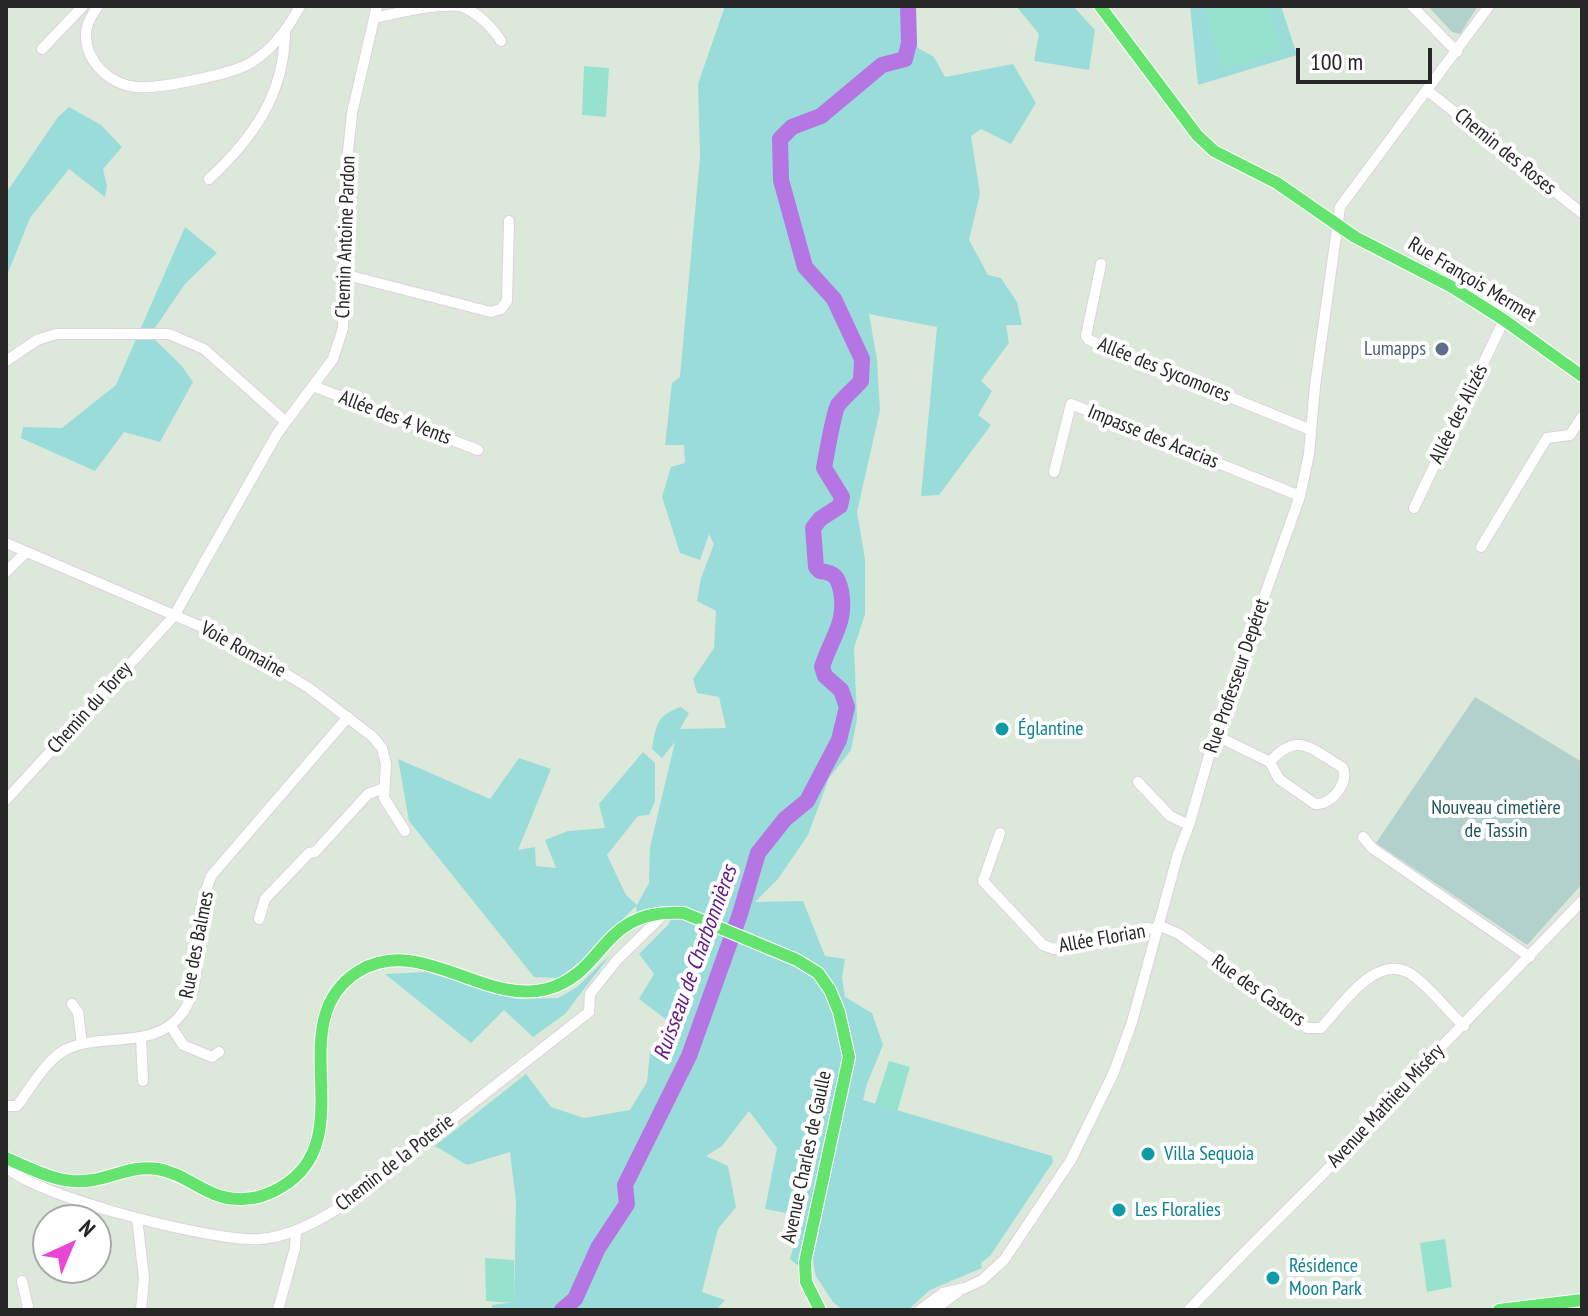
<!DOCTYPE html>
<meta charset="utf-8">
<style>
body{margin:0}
#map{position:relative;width:1588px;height:1316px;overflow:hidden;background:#dce9da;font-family:"PT Sans Narrow",sans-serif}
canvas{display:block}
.frame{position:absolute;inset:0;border:8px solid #272727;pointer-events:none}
.north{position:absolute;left:32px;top:1204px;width:80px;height:80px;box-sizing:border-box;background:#fff;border:2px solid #a9a9a9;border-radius:50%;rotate:44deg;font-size:22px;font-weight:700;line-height:32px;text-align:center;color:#272727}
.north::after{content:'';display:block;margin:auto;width:28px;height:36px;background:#ea46d4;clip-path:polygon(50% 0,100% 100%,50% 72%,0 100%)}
.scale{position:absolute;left:1296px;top:48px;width:136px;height:36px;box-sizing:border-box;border:4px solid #272727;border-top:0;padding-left:10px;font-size:24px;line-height:28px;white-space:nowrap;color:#272727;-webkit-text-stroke:6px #fff;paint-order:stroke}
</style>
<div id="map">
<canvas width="1588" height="1316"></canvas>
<div class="frame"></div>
<div class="north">N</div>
<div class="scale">100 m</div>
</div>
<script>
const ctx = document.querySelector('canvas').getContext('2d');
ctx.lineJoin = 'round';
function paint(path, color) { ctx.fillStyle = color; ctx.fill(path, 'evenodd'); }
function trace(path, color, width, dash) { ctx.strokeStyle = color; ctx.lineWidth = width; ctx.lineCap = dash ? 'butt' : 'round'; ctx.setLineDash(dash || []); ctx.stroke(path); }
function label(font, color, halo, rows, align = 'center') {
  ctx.font = font + ' "PT Sans Narrow",sans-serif'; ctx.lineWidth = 8; ctx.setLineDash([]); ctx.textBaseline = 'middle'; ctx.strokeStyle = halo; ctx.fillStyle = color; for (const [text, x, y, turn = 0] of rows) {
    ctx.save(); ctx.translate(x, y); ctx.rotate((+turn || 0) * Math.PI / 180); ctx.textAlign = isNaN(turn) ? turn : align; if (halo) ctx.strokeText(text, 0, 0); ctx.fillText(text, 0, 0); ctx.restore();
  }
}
const green = new Path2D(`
 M 725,6 L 910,6 L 918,48 L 934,57 L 945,77 L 1013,64 L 1036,103 L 1011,144 L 981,129 L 971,136 L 980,194 L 969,240 L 988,275 L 1001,278 L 1017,302 L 1022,325 L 1006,325 L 1009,343 L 981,381 L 992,391 L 978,415 L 991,425 L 939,495 L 921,496 L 937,327 L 869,314 L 877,360 L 880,410 L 857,512 L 865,559 L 865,614 L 854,648 L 857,719 L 851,750 L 829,778 L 808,835 L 778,879 L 755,902 L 803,901 L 825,956 L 845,959 L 842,977 L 845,997 L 872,1013 L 883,1045 L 867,1084 L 863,1100 L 1052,1156 L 1053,1162 L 990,1256 L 981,1263 L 982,1268 L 930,1290 L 908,1310 L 843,1310 L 833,1302 L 816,1276 L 812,1257 L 817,1240 L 812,1240 L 803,1270 L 790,1259 L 802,1216 L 765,1209 L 777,1148 L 749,1111 L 722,1146 L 706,1156 L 728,1166 L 736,1207 L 718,1229 L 702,1292 L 725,1300 L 716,1310 L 492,1310 L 492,1305 L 514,1302 L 516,1201 L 510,1152 L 467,1165 L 435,1146 L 526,1074 L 551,1107 L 584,1118 L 630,1110 L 647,1082 L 650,1051 L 676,1027 L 639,999 L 654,974 L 639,954 L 668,925 L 677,909 L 655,907 L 637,913 L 636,906 L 581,961 L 559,978 L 534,977 L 409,821 L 398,759 L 490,799 L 519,758 L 551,769 L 518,850 L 535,847 L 536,866 L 556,868 L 545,840 L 568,831 L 605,828 L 599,804 L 643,752 L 655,763 L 655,801 L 649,815 L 638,816 L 607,855 L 626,895 L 637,905 L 649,883 L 650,847 L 675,742 L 662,758 L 652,749 C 656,726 656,715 681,707 L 689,713 L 680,729 L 726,728 L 719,697 L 697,693 L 693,679 L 714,648 L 716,611 L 697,601 L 701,578 L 714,544 L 709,534 L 700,560 L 680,553 L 662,497 L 671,467 L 685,463 L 684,445 L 665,445 L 672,383 L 680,377 L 700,157 L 698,84 Z
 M 1016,6 L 1073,6 L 1095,30 L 1089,70 L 1034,61 L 1039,34 Z
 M 1190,6 L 1281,6 L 1297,55 L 1198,85 Z
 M 69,107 L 101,125 L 122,147 L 103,169 L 107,186 L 105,197 L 69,169 L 30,218 L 6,278 L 6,193 L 58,117 Z
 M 185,227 L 217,253 L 185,284 L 150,335 L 181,365 L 193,382 L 160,442 L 124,432 L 95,471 L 21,438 L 23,427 L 62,428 L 116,385 Z
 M 610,955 L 565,1014 L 533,1037 L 504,1010 L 471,1043 L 385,974 L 426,972 L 517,999 L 558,998 L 577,987 Z`);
const cemetery = new Path2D(`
 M 1428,6 L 1478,6 L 1460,34 L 1452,32 Z
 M 1475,697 L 1582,762 L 1582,884 L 1527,945 L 1376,843 Z`);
const pitch = new Path2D(`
 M 1204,6 L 1267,6 L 1281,51 L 1224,69 Z
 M 584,66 L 609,68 L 606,117 L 582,115 Z
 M 889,1061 L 910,1067 L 897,1112 L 875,1104 Z
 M 1445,1239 L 1452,1287 L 1427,1292 L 1420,1243 Z
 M 485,1258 L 514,1260 L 514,1303 L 486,1301 Z`);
const river = new Path2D(`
 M 562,1310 L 575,1299 L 598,1248 L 627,1204 L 625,1185 L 689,1056 L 740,914 L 758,853 L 785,819 L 807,801 L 839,740 L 847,707 L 841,690 L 825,676 L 822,667 C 831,638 847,623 841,591 C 838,577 835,573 820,571 L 816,567 L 813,528 L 820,519 L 840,506 L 842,497 L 824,468 C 826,457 834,411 838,405 C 845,396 854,389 861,381 L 862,359 L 834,299 L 805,267 L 781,180 L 780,139 L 792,127 L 821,116 L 882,65 L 905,59 L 909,43 L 908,6`);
const minor = new Path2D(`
 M 98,6 C 92,15 86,24 86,34 C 85,62 111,85 137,87 C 159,89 234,74 252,62 C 274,48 288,29 300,6
 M 1412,6 L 1457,52
 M 374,18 C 394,14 445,1 463,7 C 478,13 493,28 501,41
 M 42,49 L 83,6
 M 1428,91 L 1582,213
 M 209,179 C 253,138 284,95 285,33
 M 1101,264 L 1086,336 L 1089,340 L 1311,430
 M 343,274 L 491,312 L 501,309 L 507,301 L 509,221
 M 6,361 L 37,340 L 56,334 L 169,334 L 204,349 L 286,422
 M 313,386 L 478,450
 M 1054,472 L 1071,404 L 1300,496
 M 1414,508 L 1504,320
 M 6,543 L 225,637 L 309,688 L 373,737 L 382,748 L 386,764 L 384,798 L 405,831
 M 1481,547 L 1547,438 L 1570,435 L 1582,417
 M 6,572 L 25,553
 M 1215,735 L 1270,762 L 1279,779 L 1315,804 C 1331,806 1351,781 1342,767 C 1312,750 1298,730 1270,762
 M 1138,782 L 1170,816 L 1189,825
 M 6,800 L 174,616 L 277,434 L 333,359 L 343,328 L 345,181 L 352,113 L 377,6
 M 1000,833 L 983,881 L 1043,945 L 1054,949 L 1147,928 L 1157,930
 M 1363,837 L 1372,848 L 1530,957
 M 259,919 L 265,899 L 309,853 L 315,852 L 368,794 L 384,788
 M 1158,925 L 1179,934 L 1307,1028 L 1321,1028 C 1343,1004 1379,948 1415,977 C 1433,991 1447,1010 1464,1026
 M 72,1004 L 78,1012 L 82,1044
 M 171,1026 L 183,1045 L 212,1057 L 219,1052
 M 141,1038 L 143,1081
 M 8,1106 L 17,1106 C 31,1088 45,1061 65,1050 C 102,1031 155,1052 183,1012 C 204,983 194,932 203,899 C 205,891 209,884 211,876 L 348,717
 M 6,1167 C 37,1197 217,1243 260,1239 C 289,1237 317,1222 340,1207 L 589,1012 L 590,994 L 617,960 L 666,912
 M 137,1218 L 144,1278 L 141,1310
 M 22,1281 L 28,1307 L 26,1310
 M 278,1310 L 295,1248 L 296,1230
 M 920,1310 L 943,1293 L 965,1288 L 982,1280 L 1004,1260 L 1071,1160 L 1114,1072 L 1132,1022 L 1178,854 L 1189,825 L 1215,735 L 1300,496 L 1309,454 L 1315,386 L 1340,207 L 1489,6
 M 934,1310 L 958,1292
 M 1189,1310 C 1243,1251 1301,1198 1356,1140 L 1362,1129 L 1582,901`);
const major = new Path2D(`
 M 1100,6 L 1197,135 L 1214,151 L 1277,183 L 1355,237 L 1452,287 L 1504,320 L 1582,376
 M 6,1158 C 34,1170 62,1186 93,1180 C 115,1176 135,1165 158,1169 C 187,1174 206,1198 237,1199 C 253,1200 269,1195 283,1186 C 364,1136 278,1021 359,971 C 421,934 484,1006 547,989 C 607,973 600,907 684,913 L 797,960 L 818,973 L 830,990 L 839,1012 L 849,1057 L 805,1262 L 806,1282 L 820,1310
 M 1499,1310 L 1582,1300`);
const markers = [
 [1442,349,8,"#5c6f8a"],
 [1002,729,8,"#0f9aa8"],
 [1148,1154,8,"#0f9aa8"],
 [1119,1210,8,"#0f9aa8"],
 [1273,1278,8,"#0f9aa8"]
];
const streetNames = [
 ["Chemin des Roses",1505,152,39],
 ["Chemin Antoine Pardon",346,237,-88],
 ["Rue François Mermet",1472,280,31],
 ["Allée des Sycomores",1164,370,22],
 ["Allée des Alizés",1459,414,-64],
 ["Allée des 4 Vents",395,418,21],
 ["Impasse des Acacias",1153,437,22],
 ["Voie Romaine",243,650,29],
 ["Rue Professeur Depéret",1237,676,-71],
 ["Chemin du Torey",90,708,-48],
 ["Allée Florian",1102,939,-10],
 ["Rue des Balmes",197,945,-79],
 ["Rue des Castors",1258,991,35],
 ["Avenue Mathieu Miséry",1386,1106,-47],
 ["Avenue Charles de Gaulle",807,1157,-78],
 ["Chemin de la Poterie",395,1163,-38]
];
const serviceNames = [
 ["Lumapps",1426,349]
];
const cultureNames = [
 ["Églantine",1018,729],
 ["Villa Sequoia",1164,1154],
 ["Les Floralies",1135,1210],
 ["Résidence",1289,1266],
 ["Moon Park",1289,1289]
];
const parkNames = [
 ["Nouveau cimetière",1496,808],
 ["de Tassin",1496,831]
];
const waterNames = [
 ["Ruisseau de Charbonnières",696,963,-70]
];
paint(green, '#9adcda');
paint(cemetery, '#b3d1cc');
paint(pitch, '#97e2cf');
trace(river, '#b575e3', 16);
trace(minor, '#dfd0dd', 12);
trace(major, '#fff', 14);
trace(minor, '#fff', 10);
trace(major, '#64e46f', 12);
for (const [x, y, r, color] of markers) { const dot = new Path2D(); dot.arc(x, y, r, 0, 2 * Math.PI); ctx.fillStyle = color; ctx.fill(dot); trace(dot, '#fff', 3); }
label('20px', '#272727', '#fff', streetNames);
label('20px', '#4e5e75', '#fff', serviceNames, 'right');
label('20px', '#0d838f', '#fff', cultureNames, 'left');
label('20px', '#1f565d', '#fff', parkNames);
label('italic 22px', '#64188b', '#fff', waterNames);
</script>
